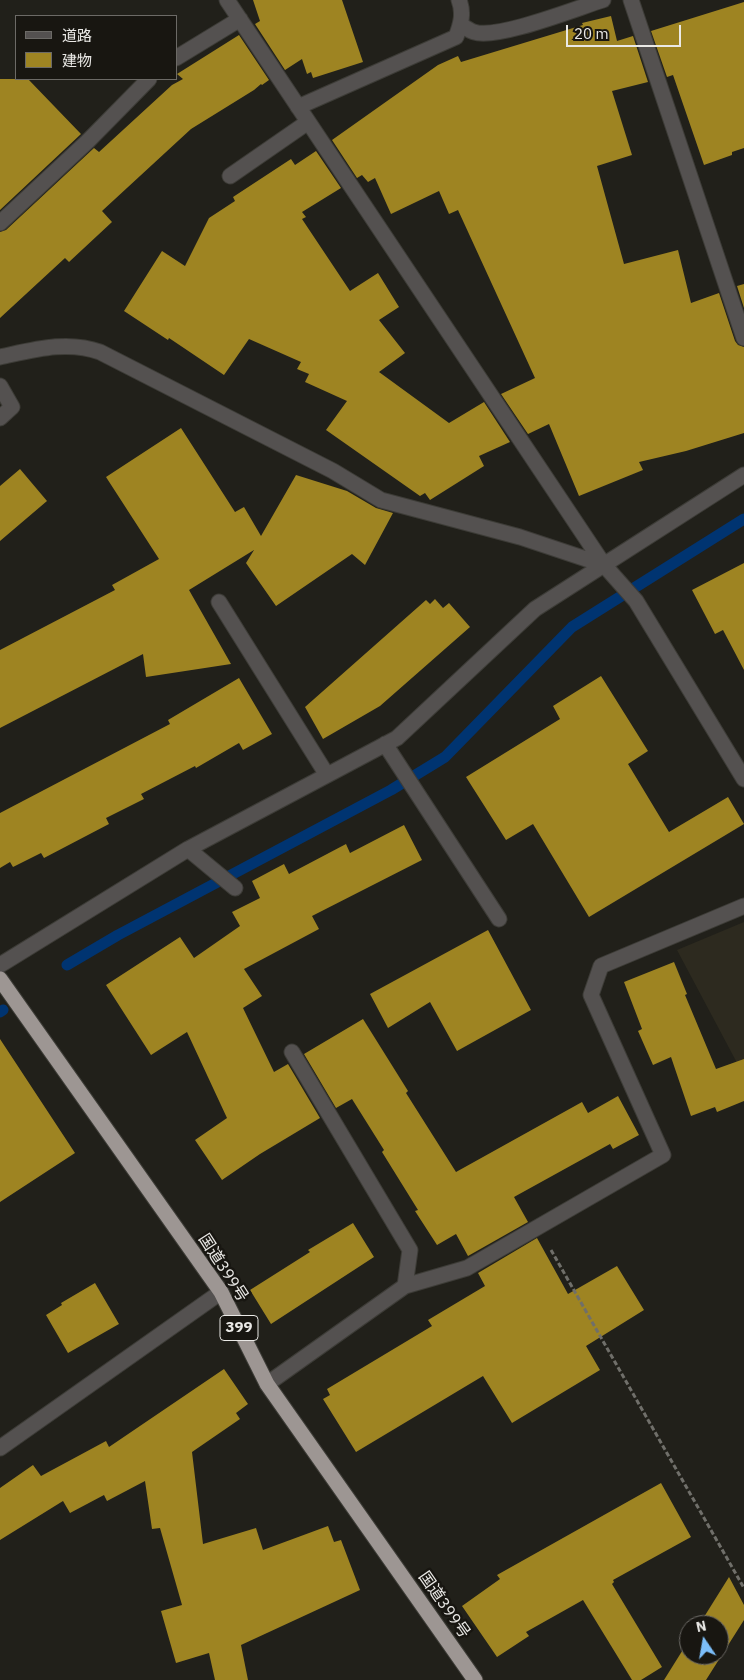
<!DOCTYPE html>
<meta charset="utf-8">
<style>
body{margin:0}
#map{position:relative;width:744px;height:1680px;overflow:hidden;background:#21201a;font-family:"IBM Plex Sans","Noto Sans JP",sans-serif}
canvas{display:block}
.legend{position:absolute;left:15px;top:15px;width:162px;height:65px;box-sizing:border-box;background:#181611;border:1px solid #6c6a66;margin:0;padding:6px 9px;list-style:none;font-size:15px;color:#eae9e6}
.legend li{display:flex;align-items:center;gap:10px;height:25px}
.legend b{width:25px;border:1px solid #6c6a66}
.north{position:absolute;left:679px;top:1615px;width:50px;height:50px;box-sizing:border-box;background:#181611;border:1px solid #6c6a66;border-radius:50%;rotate:348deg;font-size:14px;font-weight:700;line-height:20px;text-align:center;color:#eae9e6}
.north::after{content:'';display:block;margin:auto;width:18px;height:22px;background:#7cbef9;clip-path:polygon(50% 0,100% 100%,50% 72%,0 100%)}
.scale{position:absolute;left:566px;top:25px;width:115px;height:22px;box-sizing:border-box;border:2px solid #eae9e6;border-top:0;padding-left:6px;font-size:15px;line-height:18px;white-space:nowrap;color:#eae9e6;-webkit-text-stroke:4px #181611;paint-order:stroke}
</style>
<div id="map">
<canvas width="744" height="1680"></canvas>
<ul class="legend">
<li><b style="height:6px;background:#545150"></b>道路</li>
<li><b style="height:14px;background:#9e8422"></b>建物</li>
</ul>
<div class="north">N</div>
<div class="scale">20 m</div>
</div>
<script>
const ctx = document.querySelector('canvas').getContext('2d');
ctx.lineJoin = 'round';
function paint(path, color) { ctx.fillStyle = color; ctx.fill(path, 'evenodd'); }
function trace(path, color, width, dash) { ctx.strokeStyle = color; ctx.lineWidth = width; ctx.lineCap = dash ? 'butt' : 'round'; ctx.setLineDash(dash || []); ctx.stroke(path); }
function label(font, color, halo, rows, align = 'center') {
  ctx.font = font + ' "IBM Plex Sans","Noto Sans JP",sans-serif'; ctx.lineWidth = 5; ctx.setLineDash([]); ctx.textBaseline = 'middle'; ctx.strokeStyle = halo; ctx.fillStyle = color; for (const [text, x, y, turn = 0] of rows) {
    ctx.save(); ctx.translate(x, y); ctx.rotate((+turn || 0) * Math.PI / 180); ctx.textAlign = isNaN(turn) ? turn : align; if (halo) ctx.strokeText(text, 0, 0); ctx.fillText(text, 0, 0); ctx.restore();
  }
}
const built = new Path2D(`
 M 744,922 L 744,1076 L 677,950 Z`);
const stream = new Path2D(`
 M 67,965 L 118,935 L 391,790 L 445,757 L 572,627 L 744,519
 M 0,1012 L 3,1010`);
const building = new Path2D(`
 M 253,0 L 342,0 L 363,62 L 313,78 L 311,72 L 307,74 L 302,59 L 285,70 L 255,24 L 260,21 Z
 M 744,2 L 744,148 L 732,152 L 732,155 L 704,165 L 673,75 L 667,77 L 651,31 Z
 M 611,16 L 617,41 L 633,36 L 648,82 L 612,91 L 632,155 L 597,166 L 624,264 L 678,250 L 691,303 L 719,293 L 735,341 L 738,345 L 744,347 L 744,433 L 686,451 L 639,462 L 643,470 L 579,496 L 549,424 L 528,434 L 501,394 L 535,378 L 458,210 L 449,214 L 439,191 L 391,214 L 375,178 L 368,182 L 362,175 L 357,178 L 332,140 L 438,65 L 458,56 L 461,62 L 583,25 L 582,23 Z
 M 239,35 L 269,80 L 262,85 L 261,84 L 254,90 L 191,129 L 102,211 L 112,222 L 69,262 L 65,258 L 0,318 L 0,232 L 6,230 L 94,148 L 99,152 L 172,85 L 183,79 L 177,74 Z
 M 0,79 L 28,79 L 81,134 L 0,210 Z
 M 316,151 L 341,188 L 302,212 L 306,217 L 302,219 L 350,291 L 378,273 L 399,307 L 379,320 L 405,353 L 379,372 L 449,423 L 484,402 L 510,442 L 479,456 L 484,466 L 430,500 L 425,493 L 420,496 L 326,430 L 347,401 L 305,382 L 309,374 L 297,369 L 301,362 L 249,339 L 224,375 L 169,338 L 168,340 L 124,311 L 162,251 L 185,266 L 209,218 L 235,201 L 233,197 L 291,159 L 295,165 Z
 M 744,284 L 744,308 L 737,286 Z
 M 181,428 L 235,512 L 244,507 L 261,536 L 296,475 L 347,491 L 376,508 L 393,513 L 365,565 L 352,554 L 276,606 L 246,563 L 254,550 L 189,590 L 231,664 L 146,677 L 143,654 L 0,728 L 0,650 L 115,590 L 112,585 L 159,559 L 106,477 Z
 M 20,469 L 47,501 L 0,541 L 0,486 Z
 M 744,563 L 744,670 L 723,630 L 715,634 L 692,590 Z
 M 435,599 L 443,608 L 449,603 L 470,627 L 380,706 L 323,739 L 305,707 L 426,600 L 430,604 Z
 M 601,676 L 648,751 L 628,764 L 669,832 L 728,797 L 744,824 L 589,917 L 533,824 L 506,840 L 466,777 L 560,719 L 553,706 Z
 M 239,678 L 272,734 L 243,750 L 239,743 L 196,768 L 195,766 L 141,794 L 144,799 L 106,818 L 109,824 L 44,858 L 41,853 L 13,867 L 10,862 L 0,868 L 0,813 L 170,724 L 168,720 Z
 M 404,825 L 422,860 L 312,916 L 319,929 L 244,969 L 262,996 L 243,1008 L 274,1072 L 288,1064 L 320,1118 L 260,1154 L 222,1180 L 195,1140 L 227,1118 L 187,1032 L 151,1055 L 106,985 L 180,937 L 194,958 L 240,926 L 232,912 L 260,898 L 252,881 L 284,864 L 289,874 L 346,844 L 350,853 Z
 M 488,930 L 531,1010 L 457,1051 L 430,1002 L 388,1028 L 370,994 Z
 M 674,962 L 687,994 L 685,995 L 716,1069 L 744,1059 L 744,1101 L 717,1112 L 715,1107 L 691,1116 L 671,1057 L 653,1065 L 638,1031 L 642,1029 L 624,982 Z
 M 363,1019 L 408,1091 L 406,1093 L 456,1172 L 582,1102 L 588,1113 L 618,1096 L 639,1135 L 613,1149 L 610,1144 L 514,1197 L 528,1222 L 468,1256 L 456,1234 L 437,1245 L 415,1211 L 418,1210 L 382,1152 L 384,1150 L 352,1099 L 336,1108 L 304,1054 Z
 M 0,1039 L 75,1153 L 0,1202 Z
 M 353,1223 L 374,1257 L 271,1324 L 250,1290 L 310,1252 L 308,1250 Z
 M 537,1238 L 568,1294 L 617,1266 L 644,1310 L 586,1346 L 600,1370 L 512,1423 L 483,1376 L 356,1452 L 323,1399 L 330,1395 L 327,1389 L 432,1326 L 428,1320 L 485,1286 L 478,1273 Z
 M 95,1283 L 119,1324 L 68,1353 L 46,1315 L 62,1305 L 61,1303 Z
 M 224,1369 L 248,1404 L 236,1413 L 240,1419 L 192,1452 L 203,1544 L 256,1528 L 263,1550 L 328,1526 L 334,1542 L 341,1540 L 360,1590 L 241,1645 L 248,1680 L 215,1680 L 209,1653 L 176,1663 L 161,1611 L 182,1605 L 160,1528 L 152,1529 L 145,1481 L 107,1501 L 104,1495 L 70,1513 L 63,1501 L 0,1540 L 0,1488 L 33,1465 L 41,1476 L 106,1441 L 109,1447 Z
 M 661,1483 L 691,1537 L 613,1580 L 614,1582 L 612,1584 L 662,1667 L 641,1680 L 632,1680 L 583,1600 L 526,1632 L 529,1636 L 497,1657 L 462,1606 L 500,1579 L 497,1575 Z
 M 729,1577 L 744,1605 L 744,1620 L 706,1680 L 664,1680 L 689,1640 L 689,1655 L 719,1655 L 719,1625 L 699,1625 Z`);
const path = new Path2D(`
 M 551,1250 L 744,1588`);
const minor = new Path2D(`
 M 227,0 L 604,565 L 636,601 L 744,779
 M 631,0 L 744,338
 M 461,25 C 465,27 470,31 474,32 C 497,40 577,8 603,0
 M 176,58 L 240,19
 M 298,107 L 456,37 C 461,24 464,13 459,0
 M 230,176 L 308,122
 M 0,223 L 88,141 L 149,79
 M 0,357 C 33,350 67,340 100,352 L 333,471 L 381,500 L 520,537 L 604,565
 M 0,386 L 12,407 L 0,418
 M 219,602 L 327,775
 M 385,744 L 499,919
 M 188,849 L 235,888
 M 0,965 L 188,849 L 397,738 L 535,609 L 744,475
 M 405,1286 L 467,1268 L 663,1155 L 591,995 L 601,966 L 744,906
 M 267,1384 L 405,1286 L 410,1250 L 292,1052
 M 0,1448 L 221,1292`);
const highway = new Path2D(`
 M 0,979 L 221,1292 L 267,1384 L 475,1680`);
const shields = [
 [239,1328,38]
];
const shieldNames = [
 ["399",239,1328]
];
const streetNames = [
 ["国道399号",223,1268,57],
 ["国道399号",444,1605,55]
];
paint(built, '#2d2a1f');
trace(stream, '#003471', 11);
paint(building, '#9e8422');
trace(minor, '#3d3c37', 17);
trace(highway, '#3d3c37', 17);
trace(path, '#706f6a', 3, [5, 2.5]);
trace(minor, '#545150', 15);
trace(highway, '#9d9693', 15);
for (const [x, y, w] of shields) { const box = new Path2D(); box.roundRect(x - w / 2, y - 12.5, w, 25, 4); ctx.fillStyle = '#181611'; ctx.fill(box); trace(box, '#eae9e6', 1); }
label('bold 15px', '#eae9e6', null, shieldNames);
label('16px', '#eae9e6', '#181611', streetNames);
</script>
